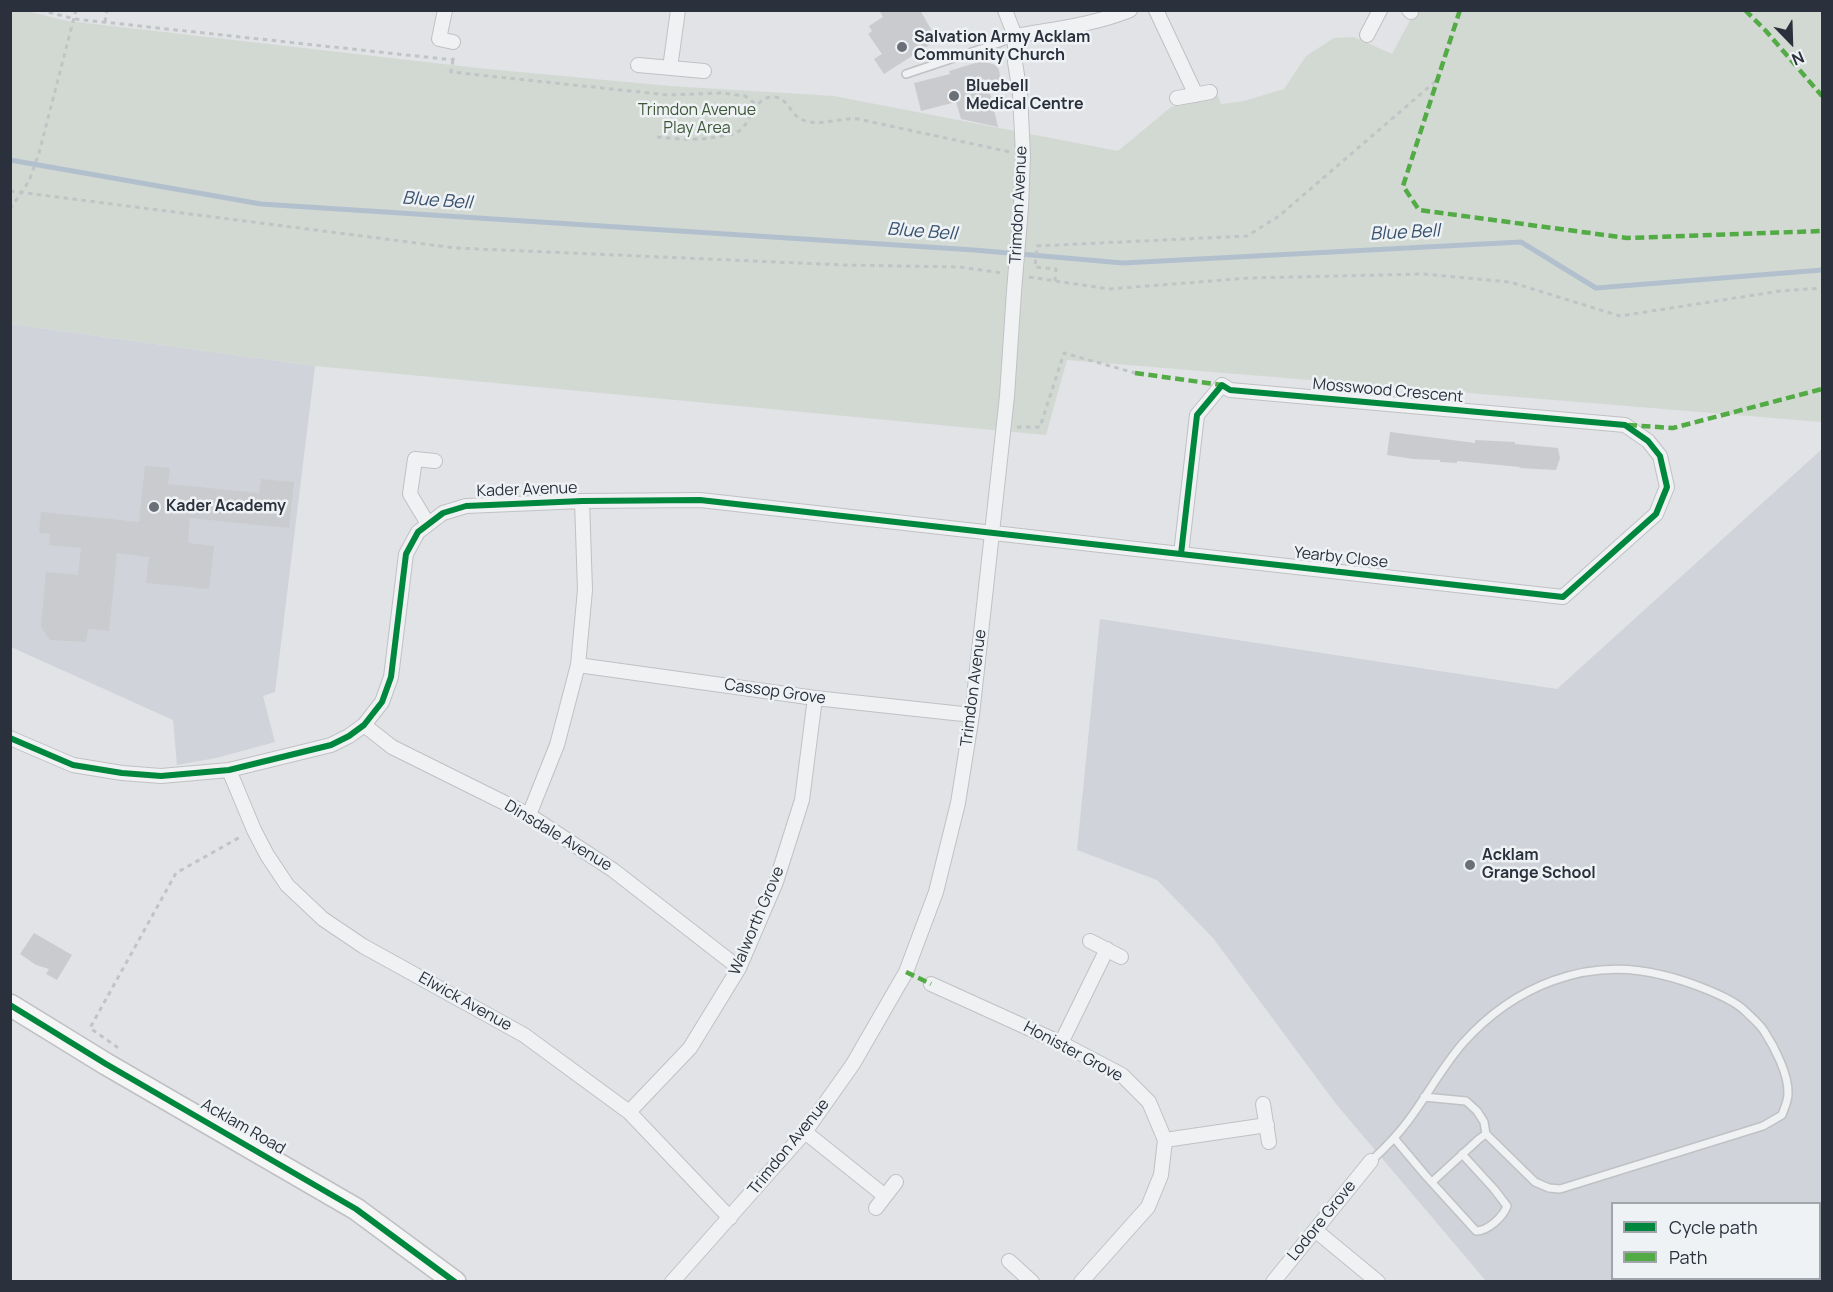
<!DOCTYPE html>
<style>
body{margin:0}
#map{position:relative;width:1833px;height:1292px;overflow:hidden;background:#e1e3e6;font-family:Manrope,sans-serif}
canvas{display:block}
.frame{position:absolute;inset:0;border:12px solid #2a313d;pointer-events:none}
.legend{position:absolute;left:1611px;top:1202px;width:210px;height:78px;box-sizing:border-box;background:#eff2f5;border:2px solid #a0a5ab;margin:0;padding:8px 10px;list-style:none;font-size:18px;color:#2a313d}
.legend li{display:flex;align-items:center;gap:12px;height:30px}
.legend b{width:30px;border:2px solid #a0a5ab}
.north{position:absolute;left:1761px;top:12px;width:60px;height:60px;-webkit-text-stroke:4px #eff2f5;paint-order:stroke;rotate:157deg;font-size:16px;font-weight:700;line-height:24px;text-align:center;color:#2a313d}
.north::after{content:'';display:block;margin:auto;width:21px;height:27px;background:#2a313d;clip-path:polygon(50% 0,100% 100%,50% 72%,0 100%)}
</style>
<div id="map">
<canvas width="1833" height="1292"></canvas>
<div class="frame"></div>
<ul class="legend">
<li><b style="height:8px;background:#00873e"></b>Cycle path</li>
<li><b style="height:8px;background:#53ab46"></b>Path</li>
</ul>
<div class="north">N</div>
</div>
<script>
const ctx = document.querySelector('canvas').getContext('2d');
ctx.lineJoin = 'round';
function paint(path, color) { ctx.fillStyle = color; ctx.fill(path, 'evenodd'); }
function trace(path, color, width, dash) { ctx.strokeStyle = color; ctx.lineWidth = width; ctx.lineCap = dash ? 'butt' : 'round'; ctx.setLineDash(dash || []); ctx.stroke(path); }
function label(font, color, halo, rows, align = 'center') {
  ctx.font = font + ' Manrope,sans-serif'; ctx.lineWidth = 5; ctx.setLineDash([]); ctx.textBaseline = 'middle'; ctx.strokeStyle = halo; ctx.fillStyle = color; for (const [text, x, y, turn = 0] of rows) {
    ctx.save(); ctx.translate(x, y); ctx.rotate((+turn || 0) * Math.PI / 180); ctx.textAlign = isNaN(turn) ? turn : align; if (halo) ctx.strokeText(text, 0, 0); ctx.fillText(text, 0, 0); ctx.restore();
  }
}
const built = new Path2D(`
 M 11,324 L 315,366 L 275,692 L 263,696 L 275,742 L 216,758 L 177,765 L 173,720 L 11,647 Z
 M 1822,449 L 1822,1281 L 1486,1281 L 1336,1104 L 1213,938 L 1157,880 L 1077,850 L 1100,619 L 1557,689 ZM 1612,1204 L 1820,1204 L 1820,1278 L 1612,1278 Z`);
const green = new Path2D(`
 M 11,11 L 27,11 L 68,21 L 487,69 L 670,86 L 834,96 L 1118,151 L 1171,107 L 1218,96 L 1221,104 L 1244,101 L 1284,89 L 1306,56 L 1334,38 L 1354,37 L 1392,54 L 1415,11 L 1822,11 L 1822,422 L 1067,360 L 1046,435 L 315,366 L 11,324 Z`);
const stream = new Path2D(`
 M 10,160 L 261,204 L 974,250 L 1123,263 L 1521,242 L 1596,288 L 1822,270`);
const building = new Path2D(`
 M 879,10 L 920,10 L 937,40 L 884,74 L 874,59 L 882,54 L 868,34 L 872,31 L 869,26 L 883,17 Z
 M 982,61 L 996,65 L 999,70 L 1000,76 L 998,82 L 990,93 L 998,127 L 961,119 L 956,102 L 921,111 L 914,83 L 950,74 L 949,71 Z
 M 1390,432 L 1475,443 L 1475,440 L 1515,442 L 1515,444 L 1558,448 L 1560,458 L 1556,470 L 1519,468 L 1520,467 L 1457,461 L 1457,463 L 1440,462 L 1440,460 L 1413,459 L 1387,455 Z
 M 145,466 L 170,468 L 168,484 L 259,493 L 261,479 L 294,482 L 289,528 L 190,518 L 188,543 L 214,546 L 209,589 L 146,583 L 149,557 L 117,553 L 109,631 L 88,629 L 86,642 L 50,640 L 41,627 L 46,572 L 78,575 L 81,548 L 49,545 L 50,534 L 39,533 L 41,512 L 139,522 Z
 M 34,933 L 72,955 L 57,980 L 46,974 L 49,969 L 36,965 L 20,954 Z`);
const path = new Path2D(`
 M 40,10 L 75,19 L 453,60 L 454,56
 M 105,22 L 107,10
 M 453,60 L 451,72 L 668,95 L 722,93 L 745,96 L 757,105
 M 657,137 C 679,139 700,141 722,136 C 726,135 732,135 736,133 C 751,126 752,99 771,97 C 789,96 789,115 803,120 C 819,127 841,117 858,119 L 1010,152
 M 10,191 L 456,248 L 844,265 L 960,267 L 1002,273
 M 10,209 L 29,181 L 39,153 L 76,10
 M 1029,277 L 1109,289 L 1249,278 L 1424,274 L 1510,282 L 1620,316 L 1780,291 L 1822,288
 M 1055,281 L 1056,269 L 1035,267 L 1037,246 L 1247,236 L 1279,216 L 1437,80
 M 1017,427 L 1040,427 L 1064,353 L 1135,373
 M 116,1048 L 117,1047 L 90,1028 L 176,873 L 242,836`);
const lane = new Path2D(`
 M 906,74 L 999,43 L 1015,36
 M 1394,1138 L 1426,1176 L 1476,1231 C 1488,1231 1503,1217 1507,1206 L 1494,1189 L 1462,1154
 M 1371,1161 C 1384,1149 1397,1136 1408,1121 C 1427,1096 1442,1067 1463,1043 C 1514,986 1587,956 1662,975 C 1684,980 1730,996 1745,1011 C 1751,1017 1759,1023 1764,1031 C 1774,1046 1789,1075 1788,1094 C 1788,1101 1784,1109 1782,1115 L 1763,1126 L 1560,1189 L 1549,1188 L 1535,1182 L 1486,1134 L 1484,1122 L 1477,1111 L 1466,1101 L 1424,1097
 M 1432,1182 L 1479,1139 L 1486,1134`);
const street = new Path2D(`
 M 445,10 L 439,39 L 453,42
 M 1005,10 L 1015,36 L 1015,62 L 1020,94 L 1023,155 L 1021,207
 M 1156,10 L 1196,95
 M 1409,10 L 1411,12
 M 1367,35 L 1380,10
 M 1015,36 C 1054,29 1093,25 1130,10
 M 638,65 L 704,71
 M 670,68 L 678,10
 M 1177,98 L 1210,92
 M 428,524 L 410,494 L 415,459 L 435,461
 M 578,665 L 815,698 L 972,715
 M 364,725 L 392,747 L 529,815 L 613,870 L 739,968
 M 10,738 L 73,765 L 122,773 L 161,776 L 229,770 L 331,745 L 349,736 L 364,725 L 382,702 L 391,677 L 406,554 L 418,532 L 443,513 L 466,506 L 582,501 L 700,500 L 1563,597 L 1656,514 L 1667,487 L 1660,456 L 1648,441 L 1625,425 L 1230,390 L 1222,385 L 1197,415 L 1181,554
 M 229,770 L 254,830 L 267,855 L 287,885 L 323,919 L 363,946 L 524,1035 L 629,1112 L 730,1218
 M 529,815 L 557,745 L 578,665 L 585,590 L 582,501
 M 1090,941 L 1121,957
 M 931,984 L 1061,1043 L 1122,1075 L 1149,1102 L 1165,1140 L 1161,1175 L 1148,1207 L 1081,1282
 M 1061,1043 L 1107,949
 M 1263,1104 L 1269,1142
 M 629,1112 L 690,1048 L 739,968 L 776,882 L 802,800 L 815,698
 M 805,1132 L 885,1196
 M 1165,1140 L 1267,1125
 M 876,1208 L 896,1182
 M 1315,1230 L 1378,1282
 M 1009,1261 L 1032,1282
 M 672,1282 L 805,1132 L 853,1064 L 906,972 L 936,892 L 958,803 L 972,715 L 1007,396 L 1014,291
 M 1273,1282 L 1371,1161`);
const primary = new Path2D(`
 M 10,1005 L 106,1064 L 356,1209 L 455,1282`);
const streetBridge = new Path2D(`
 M 1014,291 L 1021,207`);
const quiet = new Path2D(`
 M 1460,10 L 1403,186 L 1419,210 L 1627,238 L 1822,231
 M 1745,10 L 1766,31 L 1822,96
 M 1135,373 L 1222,385
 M 1628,425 L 1673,428 L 1822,389
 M 906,972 L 931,984`);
const cycleway = new Path2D(`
 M 10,738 L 73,765 L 122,773 L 161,776 L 229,770 L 331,745 L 349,736 L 364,725 L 382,702 L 391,677 L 406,554 L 418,532 L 443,513 L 466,506 L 582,501 L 700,500 L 1563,597 L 1656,514 L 1667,487 L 1660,456 L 1648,441 L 1625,425 L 1230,390 L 1222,385 L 1197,415 L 1181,554
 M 10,1005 L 106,1064 L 356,1209 L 455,1282`);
const markers = [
 [902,47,6,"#6a6f78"],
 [954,96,6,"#6a6f78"],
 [154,507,6,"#6a6f78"],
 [1470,865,6,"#6a6f78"]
];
const poiNames = [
 ["Salvation Army Acklam",914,38],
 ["Community Church",914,56],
 ["Bluebell",966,87],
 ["Medical Centre",966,105],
 ["Kader Academy",166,507],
 ["Acklam",1482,856],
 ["Grange School",1482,874]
];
const parkNames = [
 ["Trimdon Avenue",697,111],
 ["Play Area",697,129]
];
const streetNames = [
 ["Trimdon Avenue",1019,205,-87],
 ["Mosswood Crescent",1388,391,5],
 ["Kader Avenue",527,490,-2],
 ["Yearby Close",1341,558,6],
 ["Trimdon Avenue",974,688,-83],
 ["Cassop Grove",775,692,8],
 ["Dinsdale Avenue",558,836,31],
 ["Walworth Grove",757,921,-67],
 ["Elwick Avenue",465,1002,29],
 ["Honister Grove",1073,1052,28],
 ["Acklam Road",243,1127,30],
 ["Trimdon Avenue",789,1147,-51],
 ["Lodore Grove",1322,1221,-51]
];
const waterNames = [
 ["Blue Bell",437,201,4],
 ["Blue Bell",922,232,4],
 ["Blue Bell",1405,233,-3]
];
paint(built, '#d0d3d9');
paint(green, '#d2d9d2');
trace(stream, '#b2c0ce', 5);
paint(building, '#c9cbce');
trace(lane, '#c0c1c4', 10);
trace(street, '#c0c1c4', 16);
trace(primary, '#bec0c3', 24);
trace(path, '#c1c4c6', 3, [4.5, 4.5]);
trace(lane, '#f0f1f3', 7);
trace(street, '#f0f1f3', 14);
trace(primary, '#f5f5f6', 21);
trace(streetBridge, '#c0c1c4', 16, []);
trace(streetBridge, '#f0f1f3', 14);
trace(quiet, '#53ab46', 4.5, [9, 4.5]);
trace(cycleway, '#00873e', 6);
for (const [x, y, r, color] of markers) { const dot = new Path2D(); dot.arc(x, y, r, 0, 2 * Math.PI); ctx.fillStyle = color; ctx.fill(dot); trace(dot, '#eff2f5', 2); }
label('bold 16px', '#2a313d', '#eff2f5', poiNames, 'left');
label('16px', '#3f5739', '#eff2f5', parkNames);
label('16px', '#2a313d', '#eff2f5', streetNames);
label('italic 18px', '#38516d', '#eff2f5', waterNames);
</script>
